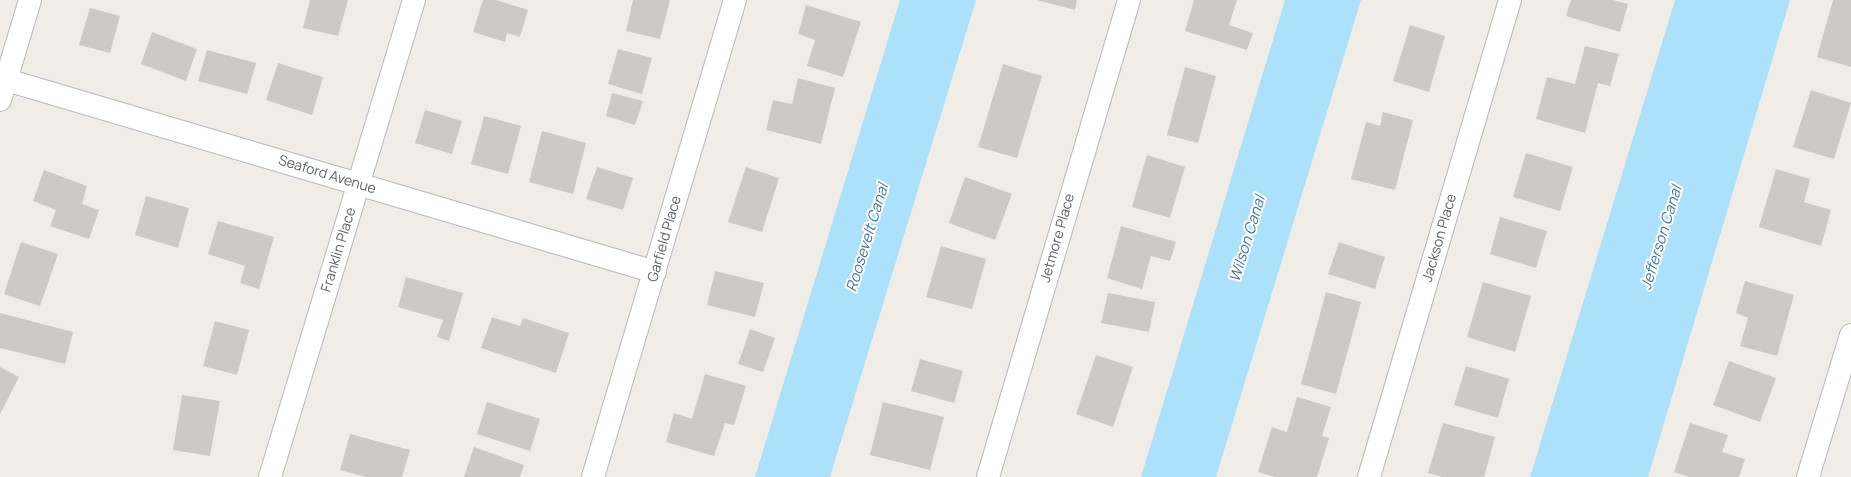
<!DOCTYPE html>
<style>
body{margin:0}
canvas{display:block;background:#f0ede7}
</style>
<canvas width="1851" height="477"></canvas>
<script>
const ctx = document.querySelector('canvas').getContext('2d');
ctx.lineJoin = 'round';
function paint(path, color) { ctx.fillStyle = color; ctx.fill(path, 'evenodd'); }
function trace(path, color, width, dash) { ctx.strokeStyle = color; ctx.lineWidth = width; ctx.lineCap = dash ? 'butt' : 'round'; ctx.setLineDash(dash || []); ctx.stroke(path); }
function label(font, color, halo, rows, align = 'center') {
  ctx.font = font + ' Manrope,sans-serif'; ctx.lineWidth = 4; ctx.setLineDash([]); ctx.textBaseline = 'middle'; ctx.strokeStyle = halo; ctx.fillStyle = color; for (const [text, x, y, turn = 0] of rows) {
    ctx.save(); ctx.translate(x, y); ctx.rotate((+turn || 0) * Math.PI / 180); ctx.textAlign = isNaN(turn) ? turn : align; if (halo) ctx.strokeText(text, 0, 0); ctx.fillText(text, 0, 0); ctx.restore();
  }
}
const water = new Path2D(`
 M 900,0 L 976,0 L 830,477 L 755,477 Z
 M 1285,0 L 1361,0 L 1216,477 L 1141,477 Z
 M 1675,0 L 1790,0 L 1648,477 L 1530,477 Z`);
const building = new Path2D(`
 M 310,0 L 348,0 L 338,36 L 303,28 Z
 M 483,0 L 496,0 L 528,10 L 520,37 L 507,33 L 505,42 L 473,32 Z
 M 633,0 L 670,0 L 660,39 L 626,31 Z
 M 1037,0 L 1077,0 L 1075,10 Z
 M 1194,0 L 1237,0 L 1229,25 L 1253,33 L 1247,50 L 1185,31 Z
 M 1571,0 L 1613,0 L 1628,4 L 1620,32 L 1566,16 Z
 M 1833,0 L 1851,0 L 1851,67 L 1817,57 Z
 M 806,5 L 861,22 L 843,77 L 807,66 L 815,40 L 798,34 Z
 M 90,8 L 120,16 L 110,53 L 79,45 Z
 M 1410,25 L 1445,36 L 1429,92 L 1393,81 Z
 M 152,32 L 197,49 L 186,81 L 141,64 Z
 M 1585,46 L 1619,54 L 1610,86 L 1598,83 L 1585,133 L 1536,119 L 1547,77 L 1575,84 Z
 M 618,49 L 652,58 L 642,94 L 608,84 Z
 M 207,50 L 256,63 L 247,94 L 198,81 Z
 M 278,63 L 323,77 L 312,115 L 266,100 Z
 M 1003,64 L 1042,76 L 1017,158 L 978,147 Z
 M 1185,67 L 1216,76 L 1198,143 L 1167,135 Z
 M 798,78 L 835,88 L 821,144 L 766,130 L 773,100 L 792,104 Z
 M 1811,90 L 1851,103 L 1834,159 L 1793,147 Z
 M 612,93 L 643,101 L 635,125 L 606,116 Z
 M 425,110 L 462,121 L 452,154 L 415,143 Z
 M 1383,112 L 1413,120 L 1395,190 L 1351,179 L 1366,122 L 1380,126 Z
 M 484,116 L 521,126 L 508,174 L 471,164 Z
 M 542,131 L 586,143 L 573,194 L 529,182 Z
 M 1526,153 L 1573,167 L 1560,211 L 1513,197 Z
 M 1147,155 L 1185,167 L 1170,218 L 1132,207 Z
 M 597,167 L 633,178 L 623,210 L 586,199 Z
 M 746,167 L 779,178 L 762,232 L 728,222 Z
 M 1776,169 L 1810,179 L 1804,202 L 1831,210 L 1821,246 L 1759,227 Z
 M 44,170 L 87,186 L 82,204 L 99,210 L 89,239 L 50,226 L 56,210 L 33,201 Z
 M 965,177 L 1012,194 L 995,240 L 949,223 Z
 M 146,196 L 189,208 L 178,248 L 135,235 Z
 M 1500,217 L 1547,231 L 1536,268 L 1490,254 Z
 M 218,221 L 274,237 L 259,289 L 240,283 L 245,266 L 208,254 Z
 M 1121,226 L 1176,242 L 1170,261 L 1151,256 L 1142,289 L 1107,278 Z
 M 21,242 L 58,254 L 40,306 L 4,294 Z
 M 1339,242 L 1385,257 L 1375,289 L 1328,274 Z
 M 941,246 L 986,259 L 972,309 L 926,297 Z
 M 715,271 L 764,283 L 755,317 L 707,305 Z
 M 406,277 L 463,293 L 449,341 L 437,337 L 443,320 L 398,307 Z
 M 1745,281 L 1794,295 L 1777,356 L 1740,346 L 1748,318 L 1736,313 Z
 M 1483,282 L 1531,296 L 1515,352 L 1467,337 Z
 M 1326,292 L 1361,302 L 1336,394 L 1301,384 Z
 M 1108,293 L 1155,302 L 1149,332 L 1101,323 Z
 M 0,313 L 73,332 L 65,364 L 0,348 Z
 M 492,317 L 520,326 L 523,318 L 569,333 L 556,373 L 481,348 Z
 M 215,321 L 249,330 L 237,375 L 203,366 Z
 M 750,329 L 775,338 L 763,372 L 738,364 Z
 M 1096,355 L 1133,367 L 1113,427 L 1076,414 Z
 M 920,359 L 963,371 L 954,403 L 911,391 Z
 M 1729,361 L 1776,378 L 1760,422 L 1713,405 Z
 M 1466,366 L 1509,379 L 1498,418 L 1454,405 Z
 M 0,367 L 19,377 L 0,414 Z
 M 705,374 L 746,386 L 734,425 L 725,423 L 714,456 L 666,442 L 674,413 L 692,419 Z
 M 182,395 L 220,401 L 210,456 L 173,450 Z
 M 1297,397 L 1331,407 L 1322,436 L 1329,438 L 1317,477 L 1275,477 L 1258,472 L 1272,427 L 1287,432 Z
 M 487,402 L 540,419 L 530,451 L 477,434 Z
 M 883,402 L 944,417 L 930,470 L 870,455 Z
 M 1443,423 L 1495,437 L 1484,477 L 1442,477 L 1428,473 Z
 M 1690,423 L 1728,435 L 1722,452 L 1745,459 L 1739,477 L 1689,477 L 1674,472 Z
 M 350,434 L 410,450 L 402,477 L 366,477 L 340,470 Z
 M 474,447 L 524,465 L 520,477 L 464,477 Z`);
const street = new Path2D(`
 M 0,78 L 655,272
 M 0,100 L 30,0
 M 270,477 L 414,0
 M 593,477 L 735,0
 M 988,477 L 1129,0
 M 1369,477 L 1510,0
 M 1808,477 L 1851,335`);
const streetNames = [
 ["Seaford Avenue",327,175,17],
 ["Jetmore Place",1058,238,-74],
 ["Jackson Place",1440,238,-74],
 ["Garfield Place",665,239,-74],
 ["Franklin Place",339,250,-73]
];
const waterNames = [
 ["Roosevelt Canal",868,238,-73],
 ["Jefferson Canal",1662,238,-73],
 ["Wilson Canal",1248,239,-73]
];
paint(water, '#abe1fb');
paint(building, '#cdcac6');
trace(street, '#b7b9bc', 24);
trace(street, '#fff', 22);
label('14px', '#5e6366', '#fff', streetNames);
label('italic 15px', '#41779c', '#fff', waterNames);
</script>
